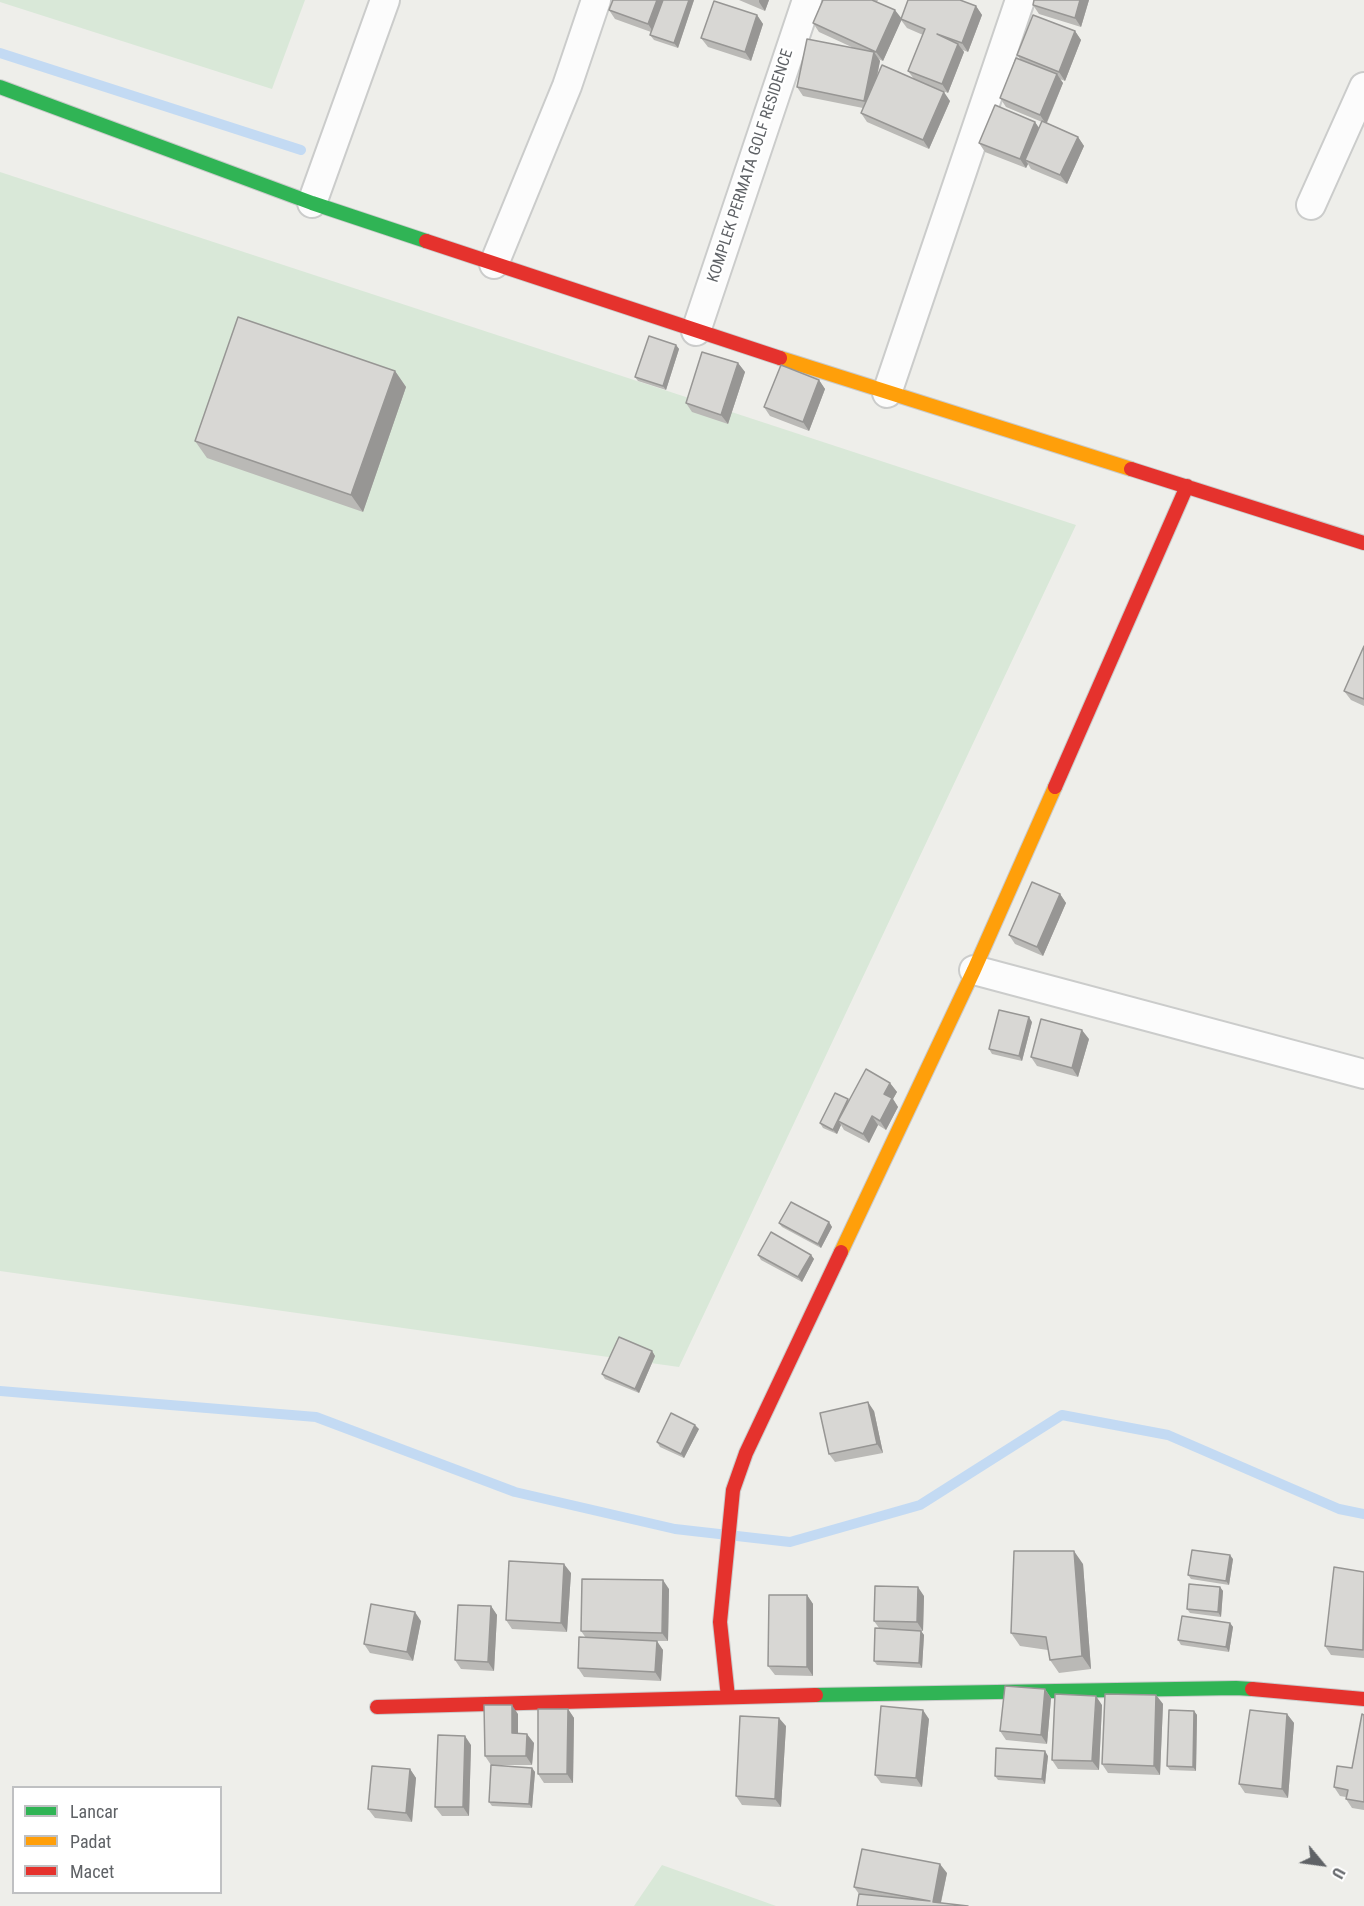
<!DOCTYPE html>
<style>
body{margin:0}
#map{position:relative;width:1364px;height:1906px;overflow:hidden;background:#eeeeea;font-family:"Roboto Condensed",sans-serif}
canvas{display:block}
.legend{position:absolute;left:12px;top:1786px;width:210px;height:108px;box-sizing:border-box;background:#fff;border:2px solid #bfc0c2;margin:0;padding:8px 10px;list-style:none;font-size:18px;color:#5f6266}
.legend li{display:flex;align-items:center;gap:12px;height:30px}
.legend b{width:30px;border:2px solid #bfc0c2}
.north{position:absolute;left:1292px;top:1834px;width:60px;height:60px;-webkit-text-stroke:4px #fff;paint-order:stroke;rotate:119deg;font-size:16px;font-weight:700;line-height:24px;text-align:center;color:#5f6266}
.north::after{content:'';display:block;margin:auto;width:21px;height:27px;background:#5f6266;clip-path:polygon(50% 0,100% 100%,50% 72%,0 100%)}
</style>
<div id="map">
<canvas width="1364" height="1906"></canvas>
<ul class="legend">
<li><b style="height:8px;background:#30b455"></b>Lancar</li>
<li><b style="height:8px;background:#ff9f0a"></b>Padat</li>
<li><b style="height:8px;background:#e5322d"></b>Macet</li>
</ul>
<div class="north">U</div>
</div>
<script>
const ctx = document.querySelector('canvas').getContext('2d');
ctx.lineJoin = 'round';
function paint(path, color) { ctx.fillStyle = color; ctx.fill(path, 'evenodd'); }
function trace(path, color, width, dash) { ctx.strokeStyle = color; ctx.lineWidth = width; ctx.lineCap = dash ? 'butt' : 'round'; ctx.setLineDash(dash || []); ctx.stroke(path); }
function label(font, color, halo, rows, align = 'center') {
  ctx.font = font + ' "Roboto Condensed",sans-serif'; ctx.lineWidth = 5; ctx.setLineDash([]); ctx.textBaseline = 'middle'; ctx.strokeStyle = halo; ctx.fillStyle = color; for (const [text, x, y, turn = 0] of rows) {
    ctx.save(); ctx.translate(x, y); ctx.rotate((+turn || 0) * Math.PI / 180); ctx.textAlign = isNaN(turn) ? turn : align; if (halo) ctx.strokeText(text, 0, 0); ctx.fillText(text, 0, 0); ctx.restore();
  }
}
const green = new Path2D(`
 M 0,0 L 305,0 L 272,89 L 0,2 Z
 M 0,172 L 1076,525 L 679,1367 L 0,1271 Z
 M 662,1865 L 776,1906 L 634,1906 Z`);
const stream = new Path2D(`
 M 0,53 L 301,150
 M 0,1391 L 316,1417 L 515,1492 L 675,1529 L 790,1542 L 920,1505 L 1062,1415 L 1168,1435 L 1339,1509 L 1364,1514`);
const street = new Path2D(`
 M 312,203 L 385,0
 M 1311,205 L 1364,87
 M 494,264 L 567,86 L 596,0
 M 696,331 L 807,0
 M 887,393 L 1020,0
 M 974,970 L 1364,1074`);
const fast = new Path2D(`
 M 0,87 L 312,203 L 426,241
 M 816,1695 L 1236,1688 L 1252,1689`);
const slow = new Path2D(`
 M 780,358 L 1131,469
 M 841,1252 L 974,970 L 1055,787`);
const jam = new Path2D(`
 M 426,241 L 780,358
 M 1131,469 L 1364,543
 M 1055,787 L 1187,486
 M 1252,1689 L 1364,1699
 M 728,1697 L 720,1622 L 733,1490 L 746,1453 L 841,1252
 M 377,1707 L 816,1695`);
const wall = new Path2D(`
 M 613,0 L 694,0 L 678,48 L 654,40 L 650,35 L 651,32 L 615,19 L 609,10 Z
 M 739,0 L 769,0 L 765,11 Z
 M 823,0 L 878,0 L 877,2 L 901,18 L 976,6 L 982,15 L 968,52 L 963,50 L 964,52 L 948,93 L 916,80 L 950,101 L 929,149 L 867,122 L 861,113 L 863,108 L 803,96 L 797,87 L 856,49 L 819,32 L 813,23 ZM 901,20 L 907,28 L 923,35 L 908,71 L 914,79 L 877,77 L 880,61 L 878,59 L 883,61 Z
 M 1034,0 L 1089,0 L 1081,27 L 1039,14 L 1033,5 Z
 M 757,15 L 763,24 L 751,61 L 708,47 L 701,38 Z
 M 1075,31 L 1081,40 L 1065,81 L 1060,79 L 1063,83 L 1047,123 L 1078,137 L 1084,146 L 1067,184 L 1031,169 L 1028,164 L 1026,168 L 985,152 L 979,143 L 1035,122 L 1039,128 L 1042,122 L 1006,107 L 1000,98 L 1020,59 L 1017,55 Z
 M 676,345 L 679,349 L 666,390 L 638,381 L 635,377 Z
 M 738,363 L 745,372 L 728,424 L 692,412 L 686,403 Z
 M 395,371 L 406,387 L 363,512 L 207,458 L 195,441 Z
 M 819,380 L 825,389 L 809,431 L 770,416 L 764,407 Z
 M 1364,646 L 1364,706 L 1351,700 L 1344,691 Z
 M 1060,894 L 1066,903 L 1043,956 L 1015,944 L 1009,935 Z
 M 1032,1022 L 1022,1061 L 992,1054 L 989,1049 Z
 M 1089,1039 L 1078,1077 L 1037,1066 L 1031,1057 Z
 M 890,1083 L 897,1092 L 893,1099 L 898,1107 L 886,1130 L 878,1125 L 869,1143 L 844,1130 L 841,1125 L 837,1134 L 823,1128 L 820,1123 L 849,1100 Z
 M 829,1222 L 832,1227 L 821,1248 L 782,1227 L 779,1223 Z
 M 758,1255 L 811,1255 L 814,1259 L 802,1282 L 761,1260 Z
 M 652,1351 L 655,1356 L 639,1393 L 605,1379 L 602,1374 Z
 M 874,1411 L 883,1453 L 835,1462 L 829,1454 Z
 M 699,1429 L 684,1458 L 660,1447 L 657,1442 Z
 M 1233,1559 L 1229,1585 L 1191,1579 L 1188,1575 Z
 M 1083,1564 L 1091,1669 L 1059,1673 L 1050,1660 L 1048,1650 L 1020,1646 L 1011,1633 Z
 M 1364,1572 L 1364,1658 L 1331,1655 L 1325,1646 Z
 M 571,1573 L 567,1632 L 512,1629 L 506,1620 Z
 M 1220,1587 L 1223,1591 L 1221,1617 L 1190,1613 L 1187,1609 Z
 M 669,1589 L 668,1641 L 653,1641 L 663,1650 L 661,1681 L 584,1677 L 578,1668 L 586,1638 L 581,1631 Z
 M 807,1595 L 813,1604 L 813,1676 L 775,1675 L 768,1666 Z
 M 924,1596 L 923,1631 L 921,1631 L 924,1635 L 922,1668 L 877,1665 L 874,1661 L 879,1628 L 874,1621 Z
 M 491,1606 L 497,1615 L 494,1671 L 461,1669 L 455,1660 Z
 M 421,1621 L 413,1661 L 370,1653 L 364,1644 Z
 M 1230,1623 L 1233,1627 L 1229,1652 L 1181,1645 L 1178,1640 Z
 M 1045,1689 L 1051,1698 L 1047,1744 L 1006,1740 L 1000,1731 Z
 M 1156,1695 L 1163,1704 L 1160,1775 L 1108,1773 L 1102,1764 Z
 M 1102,1705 L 1099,1770 L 1058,1769 L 1052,1760 Z
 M 568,1709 L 574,1718 L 573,1783 L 544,1783 L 538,1774 Z
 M 1194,1711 L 1197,1715 L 1196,1771 L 1170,1770 L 1167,1766 Z
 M 518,1714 L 518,1734 L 534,1743 L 532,1765 L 491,1765 L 485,1756 Z
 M 1287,1714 L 1294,1723 L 1288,1798 L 1245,1793 L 1239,1784 Z
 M 1364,1715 L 1364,1810 L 1352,1808 L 1346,1799 L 1346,1797 L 1340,1796 L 1334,1787 L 1352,1768 Z
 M 929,1719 L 922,1787 L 881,1783 L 875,1775 Z
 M 786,1726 L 781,1807 L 742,1805 L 736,1796 Z
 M 471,1745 L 469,1816 L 442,1816 L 435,1807 Z
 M 1048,1756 L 1045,1784 L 998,1780 L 995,1776 Z
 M 532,1768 L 535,1772 L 532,1808 L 492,1806 L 489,1802 Z
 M 410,1769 L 416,1778 L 412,1822 L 375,1818 L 368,1809 Z
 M 947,1873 L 941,1903 L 859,1894 L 854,1887 Z`);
const shadedWall = new Path2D(`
 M 657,0 L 667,0 L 654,33 L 648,24 Z
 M 689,0 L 694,0 L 678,48 L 674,43 Z
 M 759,0 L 769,0 L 765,11 L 759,2 Z
 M 1080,0 L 1089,0 L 1081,27 L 1075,18 Z
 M 976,6 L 982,15 L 968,52 L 962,43 Z
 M 895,10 L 902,19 L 883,61 L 876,52 Z
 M 757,15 L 763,24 L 751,61 L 745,52 Z
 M 1075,31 L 1081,40 L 1065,81 L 1059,72 Z
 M 958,44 L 964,52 L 948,93 L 942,84 Z
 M 874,52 L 880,61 L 870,110 L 864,101 Z
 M 1057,74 L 1063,83 L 1046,124 L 1040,115 Z
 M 944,92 L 950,101 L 929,149 L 923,140 Z
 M 1035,122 L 1041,131 L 1025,160 L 1028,164 L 1026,168 L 1020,159 Z
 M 1078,137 L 1084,146 L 1067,184 L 1060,175 Z
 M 676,345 L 679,349 L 666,390 L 663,386 Z
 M 738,363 L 745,372 L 728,424 L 721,415 Z
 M 395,371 L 406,387 L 363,512 L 351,495 Z
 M 819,380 L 825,389 L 809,431 L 803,422 Z
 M 1060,894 L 1066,903 L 1043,956 L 1037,947 Z
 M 1029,1017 L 1032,1022 L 1022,1061 L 1019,1056 Z
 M 1082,1030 L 1089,1039 L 1078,1077 L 1072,1068 Z
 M 890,1083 L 897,1092 L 893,1099 L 898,1107 L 886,1130 L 880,1121 L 884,1094 Z
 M 872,1116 L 878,1125 L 869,1143 L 863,1134 Z
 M 838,1121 L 841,1125 L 837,1134 L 833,1130 Z
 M 829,1222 L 832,1227 L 821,1248 L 818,1244 Z
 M 811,1255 L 814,1259 L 802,1282 L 798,1277 Z
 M 652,1351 L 655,1356 L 639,1393 L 635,1389 Z
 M 868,1402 L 874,1411 L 883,1453 L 877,1444 Z
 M 695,1425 L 699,1429 L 684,1458 L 681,1454 Z
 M 1074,1551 L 1083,1564 L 1091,1669 L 1082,1656 Z
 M 1230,1555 L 1233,1559 L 1229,1585 L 1226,1581 Z
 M 564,1564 L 571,1573 L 567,1632 L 561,1623 Z
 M 663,1580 L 669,1589 L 668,1641 L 662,1633 Z
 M 918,1587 L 924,1596 L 923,1631 L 917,1622 Z
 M 1220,1587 L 1223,1591 L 1221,1617 L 1218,1612 Z
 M 807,1595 L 813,1604 L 813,1676 L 807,1667 Z
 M 491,1606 L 497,1615 L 494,1671 L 488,1662 Z
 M 415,1612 L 421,1621 L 413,1661 L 407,1652 Z
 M 1230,1623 L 1233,1627 L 1229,1652 L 1226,1647 Z
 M 921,1631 L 924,1635 L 922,1668 L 919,1663 Z
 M 657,1641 L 663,1650 L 661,1681 L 655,1672 Z
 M 1045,1689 L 1051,1698 L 1047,1744 L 1041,1735 Z
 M 1156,1695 L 1163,1704 L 1160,1775 L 1154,1766 Z
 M 1096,1696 L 1102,1705 L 1099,1770 L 1092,1761 Z
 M 512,1705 L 518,1714 L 518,1742 L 512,1733 Z
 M 568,1709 L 574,1718 L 573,1783 L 567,1774 Z
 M 923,1710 L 929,1719 L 922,1787 L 916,1778 Z
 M 1194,1711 L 1197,1715 L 1196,1771 L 1193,1767 Z
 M 1287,1714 L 1294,1723 L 1288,1798 L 1282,1789 Z
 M 779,1718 L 786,1726 L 781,1807 L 775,1799 Z
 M 527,1734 L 534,1743 L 532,1765 L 526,1756 Z
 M 465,1736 L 471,1745 L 469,1816 L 463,1807 Z
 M 1045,1751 L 1048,1756 L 1045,1784 L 1042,1779 Z
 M 532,1768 L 535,1772 L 532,1808 L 529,1804 Z
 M 410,1769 L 416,1778 L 412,1822 L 406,1813 Z
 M 940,1864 L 947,1873 L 940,1906 L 933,1902 Z`);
const building = new Path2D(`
 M 613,0 L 657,0 L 648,24 L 609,10 Z
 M 663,0 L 689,0 L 674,43 L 650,35 Z
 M 823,0 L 872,0 L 895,10 L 876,52 L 813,23 Z
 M 908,0 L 960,0 L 976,6 L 962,43 L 937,34 L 958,44 L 942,84 L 908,71 L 925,29 L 901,19 Z
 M 1034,0 L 1080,0 L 1075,18 L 1033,5 Z
 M 714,1 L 757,15 L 745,52 L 701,38 Z
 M 1033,15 L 1075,31 L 1059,72 L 1017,55 Z
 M 807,39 L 874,52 L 864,101 L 797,87 Z
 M 1016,58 L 1057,74 L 1040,115 L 1000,98 Z
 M 882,65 L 944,92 L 923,140 L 861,113 Z
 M 995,105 L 1035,122 L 1020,159 L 979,143 Z
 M 1042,121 L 1078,137 L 1060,175 L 1025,160 Z
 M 238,317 L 395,371 L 351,495 L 195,441 Z
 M 649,336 L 676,345 L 663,386 L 635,377 Z
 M 702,352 L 738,363 L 721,415 L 686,403 Z
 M 781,365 L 819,380 L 803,422 L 764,407 Z
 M 1364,646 L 1364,699 L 1344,691 Z
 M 1032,882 L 1060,894 L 1037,947 L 1009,935 Z
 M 999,1010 L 1029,1017 L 1019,1056 L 989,1049 Z
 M 1041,1019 L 1082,1030 L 1072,1068 L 1031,1057 Z
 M 866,1069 L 890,1083 L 884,1094 L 892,1098 L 880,1121 L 872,1116 L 863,1134 L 838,1121 Z
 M 835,1093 L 848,1099 L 833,1130 L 820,1123 Z
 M 791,1202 L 829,1222 L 818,1244 L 779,1223 Z
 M 771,1232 L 811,1255 L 798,1277 L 758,1255 Z
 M 619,1337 L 652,1351 L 635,1389 L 602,1374 Z
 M 868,1402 L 877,1444 L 829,1454 L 820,1413 Z
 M 671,1413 L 695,1425 L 681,1454 L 657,1442 Z
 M 1192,1550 L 1230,1555 L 1226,1581 L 1188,1575 Z
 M 1014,1551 L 1074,1551 L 1082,1656 L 1050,1660 L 1046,1637 L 1011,1633 Z
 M 509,1561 L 564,1564 L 561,1623 L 506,1620 Z
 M 1334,1567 L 1364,1572 L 1363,1650 L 1325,1646 Z
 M 582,1579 L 663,1580 L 662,1633 L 581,1631 Z
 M 1189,1584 L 1220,1587 L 1218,1612 L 1187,1609 Z
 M 875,1586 L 918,1587 L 917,1622 L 874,1621 Z
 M 769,1595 L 807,1595 L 807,1667 L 768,1666 Z
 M 371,1604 L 415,1612 L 407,1652 L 364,1644 Z
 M 458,1605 L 491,1606 L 488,1662 L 455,1660 Z
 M 1182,1616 L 1230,1623 L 1226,1647 L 1178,1640 Z
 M 875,1628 L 921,1631 L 919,1663 L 874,1661 Z
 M 579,1637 L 657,1641 L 655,1672 L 578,1668 Z
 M 1005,1686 L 1045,1689 L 1041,1735 L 1000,1731 Z
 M 1055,1694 L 1096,1696 L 1092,1761 L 1052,1760 Z
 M 1105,1694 L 1156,1695 L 1154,1766 L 1102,1764 Z
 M 484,1705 L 512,1705 L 512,1733 L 527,1734 L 526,1756 L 485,1756 Z
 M 881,1706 L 923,1710 L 916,1778 L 875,1775 Z
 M 538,1709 L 568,1709 L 567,1774 L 538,1774 Z
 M 1169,1710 L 1194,1711 L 1193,1767 L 1167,1766 Z
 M 1250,1710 L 1287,1714 L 1282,1789 L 1239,1784 Z
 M 1362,1714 L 1364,1715 L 1364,1802 L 1346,1799 L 1348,1790 L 1334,1787 L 1337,1766 L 1352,1768 Z
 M 740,1716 L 779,1718 L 775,1799 L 736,1796 Z
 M 438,1735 L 465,1736 L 463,1807 L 435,1807 Z
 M 996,1748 L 1045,1751 L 1042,1779 L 995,1776 Z
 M 491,1765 L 532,1768 L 529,1804 L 489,1802 Z
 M 372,1766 L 410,1769 L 406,1813 L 368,1809 Z
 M 862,1849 L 940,1864 L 933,1902 L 968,1906 L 857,1906 L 859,1894 L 930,1901 L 854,1887 Z`);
const streetNames = [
 ["KOMPLEK PERMATA GOLF RESIDENCE",751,166,-72]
];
paint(green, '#d9e8d8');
trace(stream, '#c3daf3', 10);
trace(street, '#cbcccb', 32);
trace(fast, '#c9caca', 16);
trace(slow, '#c9caca', 16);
trace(jam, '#c9caca', 16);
trace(street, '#fcfcfc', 28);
trace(fast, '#30b455', 14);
trace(slow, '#ff9f0a', 14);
trace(jam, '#e5322d', 14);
paint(wall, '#bab9b6');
paint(shadedWall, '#979694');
paint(building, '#d8d7d4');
trace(building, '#979694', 1.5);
label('16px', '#5f6266', '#fff', streetNames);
</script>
